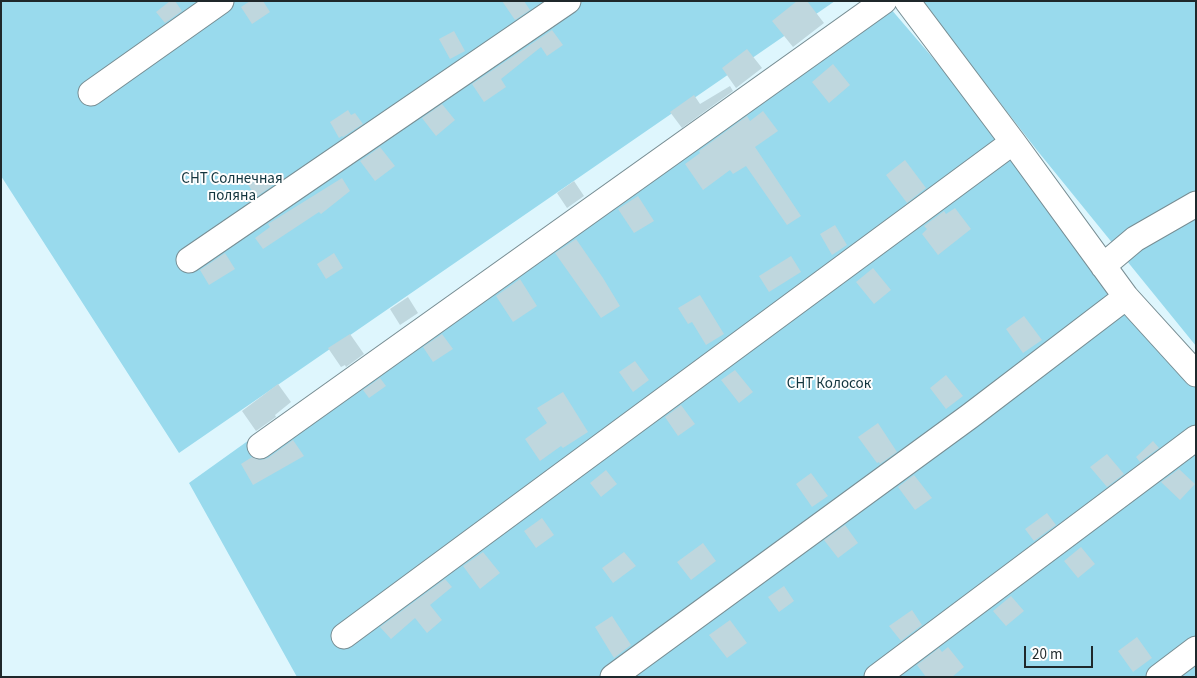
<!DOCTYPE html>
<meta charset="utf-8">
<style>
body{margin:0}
#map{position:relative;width:1197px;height:678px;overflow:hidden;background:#def6fd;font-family:"Source Sans 3",sans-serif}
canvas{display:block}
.frame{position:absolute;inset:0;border:2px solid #1f282b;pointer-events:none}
.scale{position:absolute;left:1024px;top:646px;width:69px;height:22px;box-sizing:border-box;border:2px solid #1f282b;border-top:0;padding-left:6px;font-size:15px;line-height:18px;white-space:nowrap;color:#1f282b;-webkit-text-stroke:4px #fefefe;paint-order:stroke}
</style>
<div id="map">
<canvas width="1197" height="678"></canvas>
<div class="frame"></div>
<div class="scale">20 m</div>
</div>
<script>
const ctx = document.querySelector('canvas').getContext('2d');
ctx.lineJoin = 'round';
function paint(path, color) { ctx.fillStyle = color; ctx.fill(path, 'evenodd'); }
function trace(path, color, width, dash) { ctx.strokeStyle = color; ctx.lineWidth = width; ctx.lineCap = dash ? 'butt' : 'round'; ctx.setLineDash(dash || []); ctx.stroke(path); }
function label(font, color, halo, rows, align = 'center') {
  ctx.font = font + ' "Source Sans 3",sans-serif'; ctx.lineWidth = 4; ctx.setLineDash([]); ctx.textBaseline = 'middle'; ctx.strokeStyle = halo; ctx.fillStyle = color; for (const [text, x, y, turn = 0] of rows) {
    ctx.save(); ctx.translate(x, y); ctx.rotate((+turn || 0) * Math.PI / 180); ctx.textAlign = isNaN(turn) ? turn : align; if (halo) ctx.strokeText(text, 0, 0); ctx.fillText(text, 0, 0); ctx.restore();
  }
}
const green = new Path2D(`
 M 1,1 L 835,1 L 179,453 L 1,176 Z
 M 863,1 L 884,1 L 1196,364 L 1196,677 L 297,677 L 189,483 Z
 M 921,1 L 1196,1 L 1196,346 L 1036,149 Z`);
const building = new Path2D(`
 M 170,1 L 175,1 L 182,11 L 165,23 L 156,12 Z
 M 250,1 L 263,1 L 270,12 L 252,24 L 241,7 Z
 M 502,1 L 524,1 L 530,10 L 515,20 Z
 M 797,1 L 807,1 L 824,23 L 793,47 L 772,21 Z
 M 552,30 L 563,45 L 547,56 L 541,47 L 501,79 L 506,87 L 484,102 L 472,84 Z
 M 454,31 L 465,51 L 450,59 L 439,39 Z
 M 747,49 L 762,68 L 736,88 L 722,68 Z
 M 833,64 L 850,85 L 829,103 L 812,82 Z
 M 730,86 L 733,91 L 682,128 L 670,112 L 694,95 L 700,104 Z
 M 442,104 L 455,120 L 436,136 L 422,118 Z
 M 348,110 L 351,115 L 355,113 L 363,124 L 343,137 L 342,136 L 339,138 L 330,122 Z
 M 763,111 L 778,131 L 755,147 L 801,216 L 787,225 L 746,166 L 733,174 L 730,170 L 703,190 L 685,164 L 700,153 L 699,151 L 747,116 L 750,121 Z
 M 380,147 L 395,166 L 375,181 L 360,161 Z
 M 905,160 L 926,188 L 907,203 L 886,175 Z
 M 264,172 L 272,186 L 256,197 L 247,183 Z
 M 342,178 L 350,191 L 321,214 L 319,212 L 263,249 L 255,238 L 270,227 L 268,224 Z
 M 574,181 L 584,196 L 567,208 L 557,193 Z
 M 638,196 L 654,221 L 634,233 L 618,209 Z
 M 955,208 L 971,229 L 938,255 L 922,234 L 927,229 L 924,226 L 944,211 L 946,214 Z
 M 835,225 L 847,245 L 832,255 L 820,234 Z
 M 576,239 L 603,278 L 620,306 L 601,318 L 555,253 Z
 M 225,253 L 235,269 L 209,285 L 200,270 Z
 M 334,253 L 343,268 L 326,279 L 317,264 Z
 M 791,256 L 801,272 L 769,292 L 759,276 Z
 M 873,268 L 891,290 L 874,304 L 856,282 Z
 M 520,279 L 537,306 L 513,322 L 496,296 Z
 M 700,295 L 724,334 L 706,345 L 692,322 L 688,324 L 678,308 Z
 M 408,297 L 418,313 L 400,325 L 390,309 Z
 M 1024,316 L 1042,340 L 1023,353 L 1006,329 Z
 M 350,334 L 364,354 L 346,367 L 345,365 L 341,367 L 328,348 Z
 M 442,334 L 453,349 L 433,362 L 423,347 Z
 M 635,361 L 649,380 L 633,392 L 619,372 Z
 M 735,370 L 753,392 L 739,403 L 721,380 Z
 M 946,375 L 963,396 L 946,409 L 930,388 Z
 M 380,378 L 386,386 L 369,398 L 363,390 Z
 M 278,384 L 291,402 L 275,415 L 276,417 L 256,431 L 242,411 Z
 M 563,392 L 588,432 L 563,448 L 561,446 L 540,461 L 525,439 L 547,423 L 537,408 Z
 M 681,405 L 695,424 L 678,436 L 665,417 Z
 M 878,423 L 897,452 L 880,464 L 879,462 L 877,463 L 858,437 Z
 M 293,440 L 304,456 L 253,485 L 241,464 L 252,457 L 261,460 L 268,458 Z
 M 1153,441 L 1159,448 L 1140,462 L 1136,457 Z
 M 1107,454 L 1124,474 L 1107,487 L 1090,467 Z
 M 1179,469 L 1195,484 L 1180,500 L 1161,482 Z
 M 606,470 L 617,484 L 601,497 L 590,483 Z
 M 811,473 L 828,496 L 812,507 L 796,484 Z
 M 914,475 L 932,498 L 915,510 L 898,487 Z
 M 1047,513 L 1056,525 L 1034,541 L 1025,529 Z
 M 542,518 L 554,535 L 536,548 L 524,531 Z
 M 845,525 L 858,543 L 838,558 L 824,540 Z
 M 703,543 L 716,561 L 691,580 L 677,562 Z
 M 1081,547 L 1095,564 L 1078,578 L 1064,561 Z
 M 483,552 L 500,573 L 480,589 L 463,566 Z
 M 624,552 L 636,566 L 613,583 L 602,568 Z
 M 445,579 L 452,587 L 430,605 L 442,620 L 427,633 L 415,618 L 391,639 L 380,627 Z
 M 784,586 L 794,601 L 779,612 L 768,597 Z
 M 1011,596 L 1024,611 L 1006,626 L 993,611 Z
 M 912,610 L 922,625 L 901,641 L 889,626 Z
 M 612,616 L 631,645 L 614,658 L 595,627 Z
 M 730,620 L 747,643 L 727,658 L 709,635 Z
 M 1137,637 L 1152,658 L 1133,672 L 1118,651 Z
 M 948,647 L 964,667 L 952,677 L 926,677 L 917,665 L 939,648 L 942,652 Z`);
const minor = new Path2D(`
 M 907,1 L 1013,142 L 1126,297 L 1196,374
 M 91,93 L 221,1
 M 189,260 L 568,1
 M 1103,266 L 1135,239 L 1196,204
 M 260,446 L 884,1
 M 344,636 L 1013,142
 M 613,677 L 970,416 L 1126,297
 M 877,677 L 1196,438
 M 1159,677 L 1196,649`);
const parkNames = [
 ["СНТ Солнечная",232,180],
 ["поляна",232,197],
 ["СНТ Колосок",829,385]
];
paint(green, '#99daed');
paint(building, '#bfd7de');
trace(minor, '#778d93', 27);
trace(minor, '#fff', 25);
label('15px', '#12353e', '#fefefe', parkNames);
</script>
